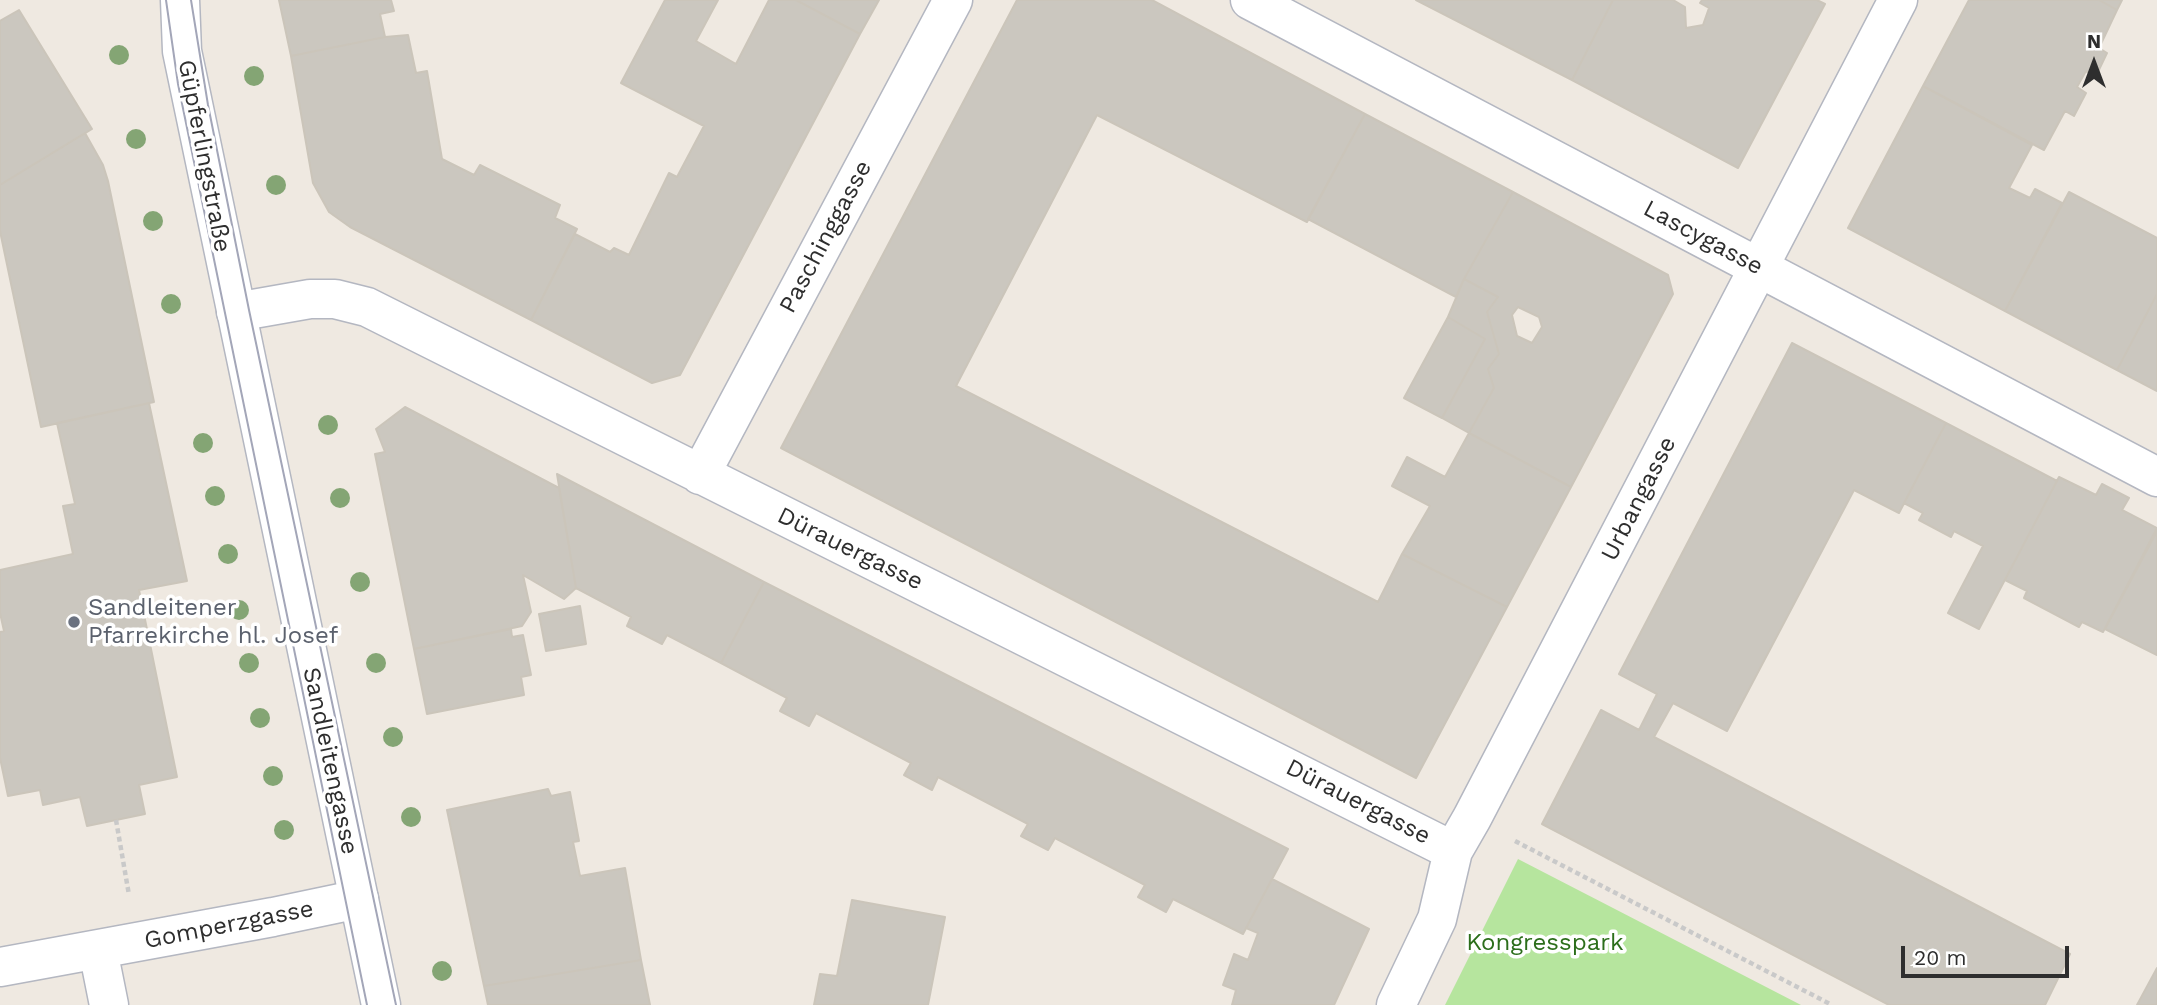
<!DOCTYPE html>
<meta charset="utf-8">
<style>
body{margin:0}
#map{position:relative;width:2157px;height:1005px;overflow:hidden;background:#efe9e1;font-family:"Work Sans",sans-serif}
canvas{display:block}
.north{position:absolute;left:2059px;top:28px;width:70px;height:70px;-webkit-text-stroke:5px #fff;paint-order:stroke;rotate:0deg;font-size:19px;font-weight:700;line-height:28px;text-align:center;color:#2e2e2e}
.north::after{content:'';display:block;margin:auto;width:24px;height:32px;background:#2e2e2e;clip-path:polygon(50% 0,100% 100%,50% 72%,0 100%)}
.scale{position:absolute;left:1901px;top:946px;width:168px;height:32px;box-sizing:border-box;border:4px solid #2e2e2e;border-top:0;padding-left:9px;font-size:21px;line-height:24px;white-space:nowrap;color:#2e2e2e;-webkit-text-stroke:5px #fff;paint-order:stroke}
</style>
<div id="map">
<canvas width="2157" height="1005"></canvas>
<div class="north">N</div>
<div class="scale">20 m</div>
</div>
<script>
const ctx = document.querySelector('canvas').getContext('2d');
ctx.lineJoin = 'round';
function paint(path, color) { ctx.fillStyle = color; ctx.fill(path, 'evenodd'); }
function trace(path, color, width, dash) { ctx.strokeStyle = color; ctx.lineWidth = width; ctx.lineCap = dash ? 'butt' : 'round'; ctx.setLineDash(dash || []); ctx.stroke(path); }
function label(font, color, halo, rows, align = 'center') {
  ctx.font = font + ' "Work Sans",sans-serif'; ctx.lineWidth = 7; ctx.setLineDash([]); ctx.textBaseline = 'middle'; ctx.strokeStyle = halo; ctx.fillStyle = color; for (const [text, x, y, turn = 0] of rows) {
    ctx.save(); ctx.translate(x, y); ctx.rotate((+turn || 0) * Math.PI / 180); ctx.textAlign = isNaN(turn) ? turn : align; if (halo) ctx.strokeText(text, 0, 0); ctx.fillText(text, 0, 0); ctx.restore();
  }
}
const green = new Path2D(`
 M 1518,859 L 1801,1005 L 1445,1005 Z`);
const building = new Path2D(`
 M 279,0 L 391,0 L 394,11 L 380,14 L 385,37 L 291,56 Z
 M 665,0 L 718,0 L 696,41 L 736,64 L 769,0 L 796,0 L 860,34 L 680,375 L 652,383 L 531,320 L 575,234 L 610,252 L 614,248 L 629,255 L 669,173 L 677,177 L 704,126 L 621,83 Z
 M 796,0 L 879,0 L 860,34 Z
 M 1017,0 L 1152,0 L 1365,114 L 1307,222 L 1097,115 L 956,386 L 1378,602 L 1402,554 L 1507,607 L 1416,778 L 781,448 Z
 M 1416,0 L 1613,0 L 1572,80 Z
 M 1613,0 L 1673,0 L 1685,7 L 1686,28 L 1703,25 L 1709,8 L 1700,3 L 1702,0 L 1817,0 L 1825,4 L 1738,168 L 1572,80 Z
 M 1969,0 L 2099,0 L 2117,10 L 2099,48 L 2107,53 L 2096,76 L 2086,71 L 2077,87 L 2086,93 L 2074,116 L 2065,111 L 2044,150 L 1923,86 Z
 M 2099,0 L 2122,0 L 2117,10 Z
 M 19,10 L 92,129 L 0,185 L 0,21 Z
 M 408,35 L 416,73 L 427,71 L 442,159 L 474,175 L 480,165 L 560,205 L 555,218 L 577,229 L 531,320 L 350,227 L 329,212 L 313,183 L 291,56 L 385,37 Z
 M 1923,86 L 2032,145 L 2009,188 L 2030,198 L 2035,189 L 2062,203 L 2005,311 L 1848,228 Z
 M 1365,114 L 1513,192 L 1464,279 L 1456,297 L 1308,219 Z
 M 85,133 L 103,165 L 108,181 L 154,402 L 41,427 L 0,231 L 0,185 Z
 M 1513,192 L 1668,275 L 1673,294 L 1571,487 L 1469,433 L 1494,388 L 1488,369 L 1499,354 L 1487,312 L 1498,297 L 1464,279 ZM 1518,307 L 1539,317 L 1542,327 L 1532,343 L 1517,336 L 1512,315 Z
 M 2069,192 L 2157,238 L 2157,294 L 2117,370 L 2005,311 Z
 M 1464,279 L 1498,297 L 1487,312 L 1499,354 L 1488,369 L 1494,388 L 1469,433 L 1442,418 L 1485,339 L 1448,317 Z
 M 2157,294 L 2157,391 L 2117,370 Z
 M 1448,317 L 1485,339 L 1442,418 L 1404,398 Z
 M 1792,343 L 1946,423 L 1899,513 L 1854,490 L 1727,731 L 1673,703 L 1654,737 L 2070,954 L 2045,1005 L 1889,1005 L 1542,824 L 1601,710 L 1639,730 L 1657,694 L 1619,674 Z
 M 149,403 L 187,581 L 139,590 L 177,777 L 139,785 L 145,814 L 87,826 L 80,797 L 43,805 L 40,790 L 8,796 L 0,758 L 0,632 L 4,631 L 0,613 L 0,570 L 73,554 L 63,506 L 75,504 L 57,423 Z
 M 405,407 L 559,488 L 576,588 L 564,599 L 523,575 L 531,612 L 522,626 L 414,649 L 375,454 L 385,452 L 376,429 Z
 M 1946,423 L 2057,481 L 1979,629 L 1948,613 L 1983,546 L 1954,531 L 1951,537 L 1919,520 L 1923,513 L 1904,503 Z
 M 1469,433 L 1571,487 L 1507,607 L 1402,554 L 1430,506 L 1392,486 L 1407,457 L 1445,477 Z
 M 557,474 L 764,582 L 721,663 L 667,635 L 662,644 L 627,626 L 631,617 L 576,588 Z
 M 2059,477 L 2096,495 L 2102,484 L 2129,498 L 2122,510 L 2157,528 L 2103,632 L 2082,622 L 2079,627 L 2024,598 L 2027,591 L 2005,580 Z
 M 2157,531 L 2157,655 L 2105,629 Z
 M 764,582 L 1288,849 L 1243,934 L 1173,899 L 1166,912 L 1138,897 L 1145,885 L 1055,838 L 1048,850 L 1021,836 L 1028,824 L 938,777 L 932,790 L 904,775 L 911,763 L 816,713 L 809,726 L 780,711 L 787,698 L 721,663 Z
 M 580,606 L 586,644 L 546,651 L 539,614 Z
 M 511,629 L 512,637 L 523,635 L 531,675 L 521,677 L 524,695 L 427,714 L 414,649 Z
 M 548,789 L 551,796 L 570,792 L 579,841 L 573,842 L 580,876 L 625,868 L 641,960 L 484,986 L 447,810 Z
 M 1272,879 L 1369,929 L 1334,1005 L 1232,1005 L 1236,990 L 1223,985 L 1234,954 L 1248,960 L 1258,933 L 1246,928 Z
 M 852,900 L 945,917 L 928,1005 L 814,1005 L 820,974 L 837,976 Z
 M 641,960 L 650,1005 L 488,1005 L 484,986 Z
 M 2157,968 L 2157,1005 L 2137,1005 Z`);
const path = new Path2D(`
 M 116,820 L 129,895
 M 1515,841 L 1832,1005`);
const street = new Path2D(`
 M 1250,0 L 2157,477
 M 236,312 L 310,299 L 335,299 L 367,307 L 1453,851
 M 700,475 L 953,0
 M 98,950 L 109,1005
 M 0,967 L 273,917 L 359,899
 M 1396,1005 L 1437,919 L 1453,851 L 1472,818 L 1898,0`);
const secondary = new Path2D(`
 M 180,0 L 182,51 L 381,1005`);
const tram = new Path2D(`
 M 166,0 L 178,84 L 367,1005
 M 191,0 L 208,105 L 249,310 L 396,1005`);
const trees = [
 [119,55],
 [254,76],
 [136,139],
 [276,185],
 [153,221],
 [171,304],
 [328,425],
 [203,443],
 [215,496],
 [340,498],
 [228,554],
 [360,582],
 [239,610],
 [249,663],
 [376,663],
 [260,718],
 [393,737],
 [273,776],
 [411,817],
 [284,830],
 [442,971]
];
const markers = [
 [74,622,7,"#6b7280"]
];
const streetNames = [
 ["Güpferlingstraße",204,156,79],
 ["Paschinggasse",826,237,-62],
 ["Lascygasse",1703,238,28],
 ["Urbangasse",1639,499,-63],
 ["Dürauergasse",850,549,26],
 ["Sandleitengasse",330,761,78],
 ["Dürauergasse",1358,802,27],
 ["Gomperzgasse",229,925,-11]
];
const worshipNames = [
 ["Sandleitener",88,608],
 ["Pfarrekirche hl. Josef",88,636]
];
const parkNames = [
 ["Kongresspark",1545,943]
];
paint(green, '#b6e59e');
paint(building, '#cbc7bf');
trace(building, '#cbc5ba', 2);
trace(street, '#b4b7c1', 41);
trace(secondary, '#b4b7c1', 41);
trace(path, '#c9c9c9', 4.5, [5, 3.5]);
trace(street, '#fff', 38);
trace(secondary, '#fff', 38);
trace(tram, '#a3a6b8', 2);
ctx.fillStyle = '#84a574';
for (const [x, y] of trees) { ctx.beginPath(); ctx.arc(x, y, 10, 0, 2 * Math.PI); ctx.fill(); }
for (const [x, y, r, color] of markers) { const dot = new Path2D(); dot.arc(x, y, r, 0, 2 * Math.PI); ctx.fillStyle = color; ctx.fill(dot); trace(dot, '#fff', 2.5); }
label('24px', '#2e2e2e', '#fff', streetNames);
label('24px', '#5b616d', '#fff', worshipNames, 'left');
label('24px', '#2c6e1b', '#fff', parkNames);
</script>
